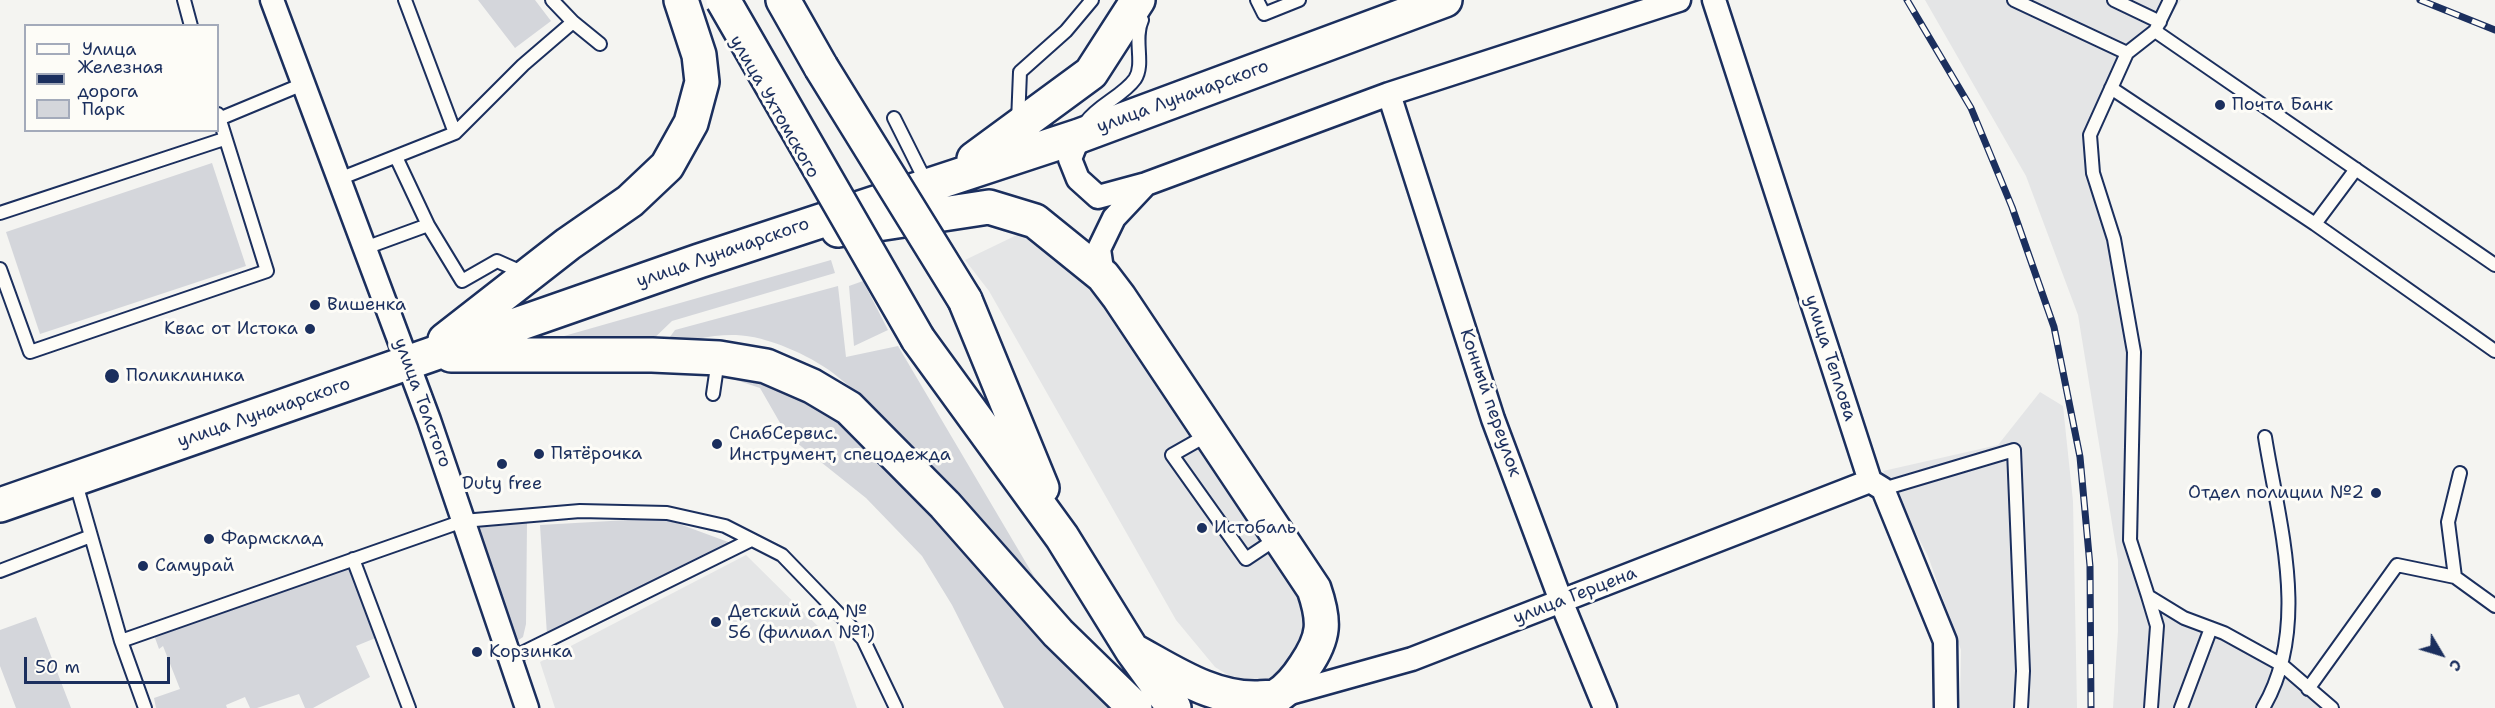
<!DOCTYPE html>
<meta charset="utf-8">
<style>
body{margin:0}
#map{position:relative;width:2495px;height:708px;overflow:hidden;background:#f4f4f1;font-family:"Shantell Sans",sans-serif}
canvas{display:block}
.legend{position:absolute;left:24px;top:24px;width:195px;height:108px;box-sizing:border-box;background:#fdfcf7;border:2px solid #a3aaba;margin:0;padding:8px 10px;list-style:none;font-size:18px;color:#1b2f5e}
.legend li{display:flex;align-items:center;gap:12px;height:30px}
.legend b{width:30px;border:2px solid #a3aaba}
.north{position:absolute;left:2411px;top:624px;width:60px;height:60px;-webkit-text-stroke:4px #fdfcf7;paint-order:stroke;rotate:128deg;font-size:16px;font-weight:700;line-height:24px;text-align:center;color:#1b2f5e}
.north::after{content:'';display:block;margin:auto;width:21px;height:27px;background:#1b2f5e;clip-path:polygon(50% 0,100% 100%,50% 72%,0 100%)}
.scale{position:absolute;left:24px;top:657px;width:146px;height:27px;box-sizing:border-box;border:3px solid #1b2f5e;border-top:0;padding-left:8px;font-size:18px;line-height:21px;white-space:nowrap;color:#1b2f5e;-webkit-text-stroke:4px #fdfcf7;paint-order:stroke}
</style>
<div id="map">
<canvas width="2495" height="708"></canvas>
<ul class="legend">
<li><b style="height:8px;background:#fdfcf7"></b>Улица</li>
<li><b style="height:8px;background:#1b2f5e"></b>Железная дорога</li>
<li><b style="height:16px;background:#d4d6db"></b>Парк</li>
</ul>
<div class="north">С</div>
<div class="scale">50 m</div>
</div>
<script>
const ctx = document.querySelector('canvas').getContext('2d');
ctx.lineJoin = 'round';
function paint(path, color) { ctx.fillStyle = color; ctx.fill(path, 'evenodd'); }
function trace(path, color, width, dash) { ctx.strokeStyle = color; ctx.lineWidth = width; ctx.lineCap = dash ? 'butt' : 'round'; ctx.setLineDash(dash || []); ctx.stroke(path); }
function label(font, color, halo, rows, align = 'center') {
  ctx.font = font + ' "Shantell Sans",sans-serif'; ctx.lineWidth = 6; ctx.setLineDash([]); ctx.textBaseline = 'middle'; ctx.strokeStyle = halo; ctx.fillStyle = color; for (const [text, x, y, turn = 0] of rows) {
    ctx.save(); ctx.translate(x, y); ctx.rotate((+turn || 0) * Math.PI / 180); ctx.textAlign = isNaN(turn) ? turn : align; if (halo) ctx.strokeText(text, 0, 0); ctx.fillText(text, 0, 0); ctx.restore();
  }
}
const built = new Path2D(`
 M 1925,0 L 2181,0 L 2163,27 L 2133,56 L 2090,142 L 2139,346 L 2139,556 L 2152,599 L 2228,632 L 2322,689 L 2335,700 L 2329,708 L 2113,708 L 2118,631 L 2118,560 L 2078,315 L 2026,176 Z
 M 1019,234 L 1060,256 L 1096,294 L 1298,598 L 1306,636 L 1273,686 L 1244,685 L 1215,667 L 1176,620 L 989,291 L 965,260 Z
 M 2040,392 L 2063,406 L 2073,501 L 2077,708 L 1960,708 L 1961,650 L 1928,556 L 1883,471 L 1998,445 Z
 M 746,555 L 834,642 L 857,708 L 555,708 L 540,662 Z`);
const green = new Path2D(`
 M 478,0 L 535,0 L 551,21 L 515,48 Z
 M 212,163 L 246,266 L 40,334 L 6,232 Z
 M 831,260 L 835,273 L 672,321 L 647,345 L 550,340 Z
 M 863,281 L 888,330 L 854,346 L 849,286 Z
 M 838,286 L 846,357 L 898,346 L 1035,578 C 970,509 908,432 833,373 C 809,355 767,336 736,335 C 713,334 687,341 664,345 L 675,330 Z
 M 729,369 L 807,393 L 861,438 L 1110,708 L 1004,708 L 952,605 L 922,556 L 866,498 L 787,435 L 760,388 L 733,379 L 729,374 Z
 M 663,518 L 731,543 L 547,635 L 540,525 Z
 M 527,523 L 526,624 L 523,637 L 514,643 L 475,528 Z
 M 350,564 L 378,637 L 356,646 L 370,677 L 313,708 L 305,708 L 299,694 L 257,708 L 250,708 L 245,697 L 226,705 L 227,708 L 156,708 L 154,698 L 180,689 L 163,646 L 159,649 L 154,635 Z
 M 36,617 L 71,708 L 16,708 L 0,666 L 0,630 Z`);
const lane = new Path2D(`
 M 184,0 L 191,26
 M 405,0 L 455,133
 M 552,0 L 573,22 L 600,44
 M 1257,0 L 1264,14 L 1299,0
 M 2014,0 L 2127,53
 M 2114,0 L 2160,22
 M 2170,0 L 2155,31 L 2127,53 L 2090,135 L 2093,173 L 2114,239 L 2134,352 L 2130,540 L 2148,596 L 2184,618 L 2224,633 L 2282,665 L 2332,708
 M 2155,31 L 2495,265
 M 2111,88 L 2315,224 L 2495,351
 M 894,118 L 927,184
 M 219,119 L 303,84
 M 1018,122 L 1020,72 L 1066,31 L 1092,0
 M 1086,122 C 1098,105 1123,96 1135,79 C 1145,64 1133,39 1142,20
 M 396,157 L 428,225 L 462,281 L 497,261 L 524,273
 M 339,179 L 455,133 L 523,65 L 573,22
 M 0,213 L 224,139
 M 2315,224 L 2356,169
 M 365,248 L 428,225
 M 0,269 L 30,352 L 267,271 L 218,114
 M 713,394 L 718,360
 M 1209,434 L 1172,455 L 1246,559 L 1279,537
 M 75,480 L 121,641 L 145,708
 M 1883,489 L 2014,450 L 2023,671 L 2021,708
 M 353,559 L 409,708
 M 0,571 L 91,536
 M 2455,577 L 2448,522 L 2460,473
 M 2148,596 L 2157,626 L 2151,708
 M 121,641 L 463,521 L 580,511 L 667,513 L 725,526 L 782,555 L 863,639 L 896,708
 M 510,659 L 751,540
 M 2308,689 L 2397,565 L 2455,577 L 2495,606
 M 2181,708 L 2211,628
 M 2263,708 C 2311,627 2279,524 2265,437`);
const street = new Path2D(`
 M 272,0 L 429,420 L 527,708
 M 1714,0 L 1870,481 L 1883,489 L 1945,641 L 1946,708
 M 1389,94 L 1493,419 L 1561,601 L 1605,708
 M 1079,136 L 1070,159 L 1078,179 L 1098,197 L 1146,184 L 1389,94 L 1679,0
 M 1103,276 L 1099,249 L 1114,218 L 1145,185
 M 1283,695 L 1412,659 L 1870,481`);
const primary = new Path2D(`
 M 783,0 L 821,67
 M 974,159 L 1091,73 L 1138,0
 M 838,230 L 989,207 L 1035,221 L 1103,276 L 1119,297 L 1314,589 C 1325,621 1325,637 1305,666 C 1298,677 1288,689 1277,696 C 1272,698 1264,697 1259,698 C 1212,700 1171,671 1132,650
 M 965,300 L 1042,488
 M 918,339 L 1062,537 L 1132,650 L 1174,708
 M 445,340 L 568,244 L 630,201 L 667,166 L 691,123 L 702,82 L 699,55 L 681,0
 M 451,355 L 652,355 L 719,358 L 766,366 L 812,386 L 849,408 L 945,505 L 1058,633 L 1135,708
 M 0,505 L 699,261 L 1079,136 L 1445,0`);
const rail = new Path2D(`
 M 1907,0 L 1971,108 L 2012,207 L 2054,327 L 2080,457 L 2090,566 L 2091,708
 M 2420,0 L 2495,30`);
const primaryBridge = new Path2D(`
 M 723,0 L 918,339
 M 821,67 L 965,300`);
const markers = [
 [2220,105,6,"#1b2f5e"],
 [315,305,6,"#1b2f5e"],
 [310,329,6,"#1b2f5e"],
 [112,376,8,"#1b2f5e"],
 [717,444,6,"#1b2f5e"],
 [539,454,6,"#1b2f5e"],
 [502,464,6,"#1b2f5e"],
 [2376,493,6,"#1b2f5e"],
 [1202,528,6,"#1b2f5e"],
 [209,539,6,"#1b2f5e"],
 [143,566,6,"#1b2f5e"],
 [716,622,6,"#1b2f5e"],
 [477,652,6,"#1b2f5e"]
];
const streetNames = [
 ["улица Луначарского",1183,97,-20],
 ["улица Ухтомского",774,107,60],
 ["улица Луначарского",723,253,-19],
 ["улица Теплова",1830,358,72],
 ["улица Толстого",422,403,70],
 ["Конный переулок",1490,403,71],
 ["улица Луначарского",264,413,-19],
 ["улица Герцена",1575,596,-21]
];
const poiNames = [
 ["Почта Банк",2232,105],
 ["Вишенка",327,305],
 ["Квас от Истока",298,329,"right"],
 ["Поликлиника",126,376],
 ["СнабСервис.",729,434],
 ["Инструмент, спецодежда",729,455],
 ["Пятёрочка",551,454],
 ["Duty free",502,484,"center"],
 ["Отдел полиции №2",2364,493,"right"],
 ["Истобаль",1214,528],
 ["Фармсклад",221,539],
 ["Самурай",155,566],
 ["Детский сад №",728,612],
 ["56 (филиал №1)",728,633],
 ["Корзинка",489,652]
];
paint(built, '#e4e5e6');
paint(green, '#d4d6db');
trace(lane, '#1b2f5e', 16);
trace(street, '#1b2f5e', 27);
trace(primary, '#1b2f5e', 38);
trace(lane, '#fdfcf7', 12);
trace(street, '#fdfcf7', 22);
trace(primary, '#fdfcf7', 33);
trace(rail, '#1b2f5e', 7);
trace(rail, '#fdfcf7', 4.5, [14]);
trace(primaryBridge, '#1b2f5e', 38, []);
trace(primaryBridge, '#fdfcf7', 33);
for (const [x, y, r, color] of markers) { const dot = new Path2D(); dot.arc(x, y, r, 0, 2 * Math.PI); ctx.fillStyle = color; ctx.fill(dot); trace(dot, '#fdfcf7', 2); }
label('18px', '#1b2f5e', '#fdfcf7', streetNames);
label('18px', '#1b2f5e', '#fdfcf7', poiNames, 'left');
</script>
